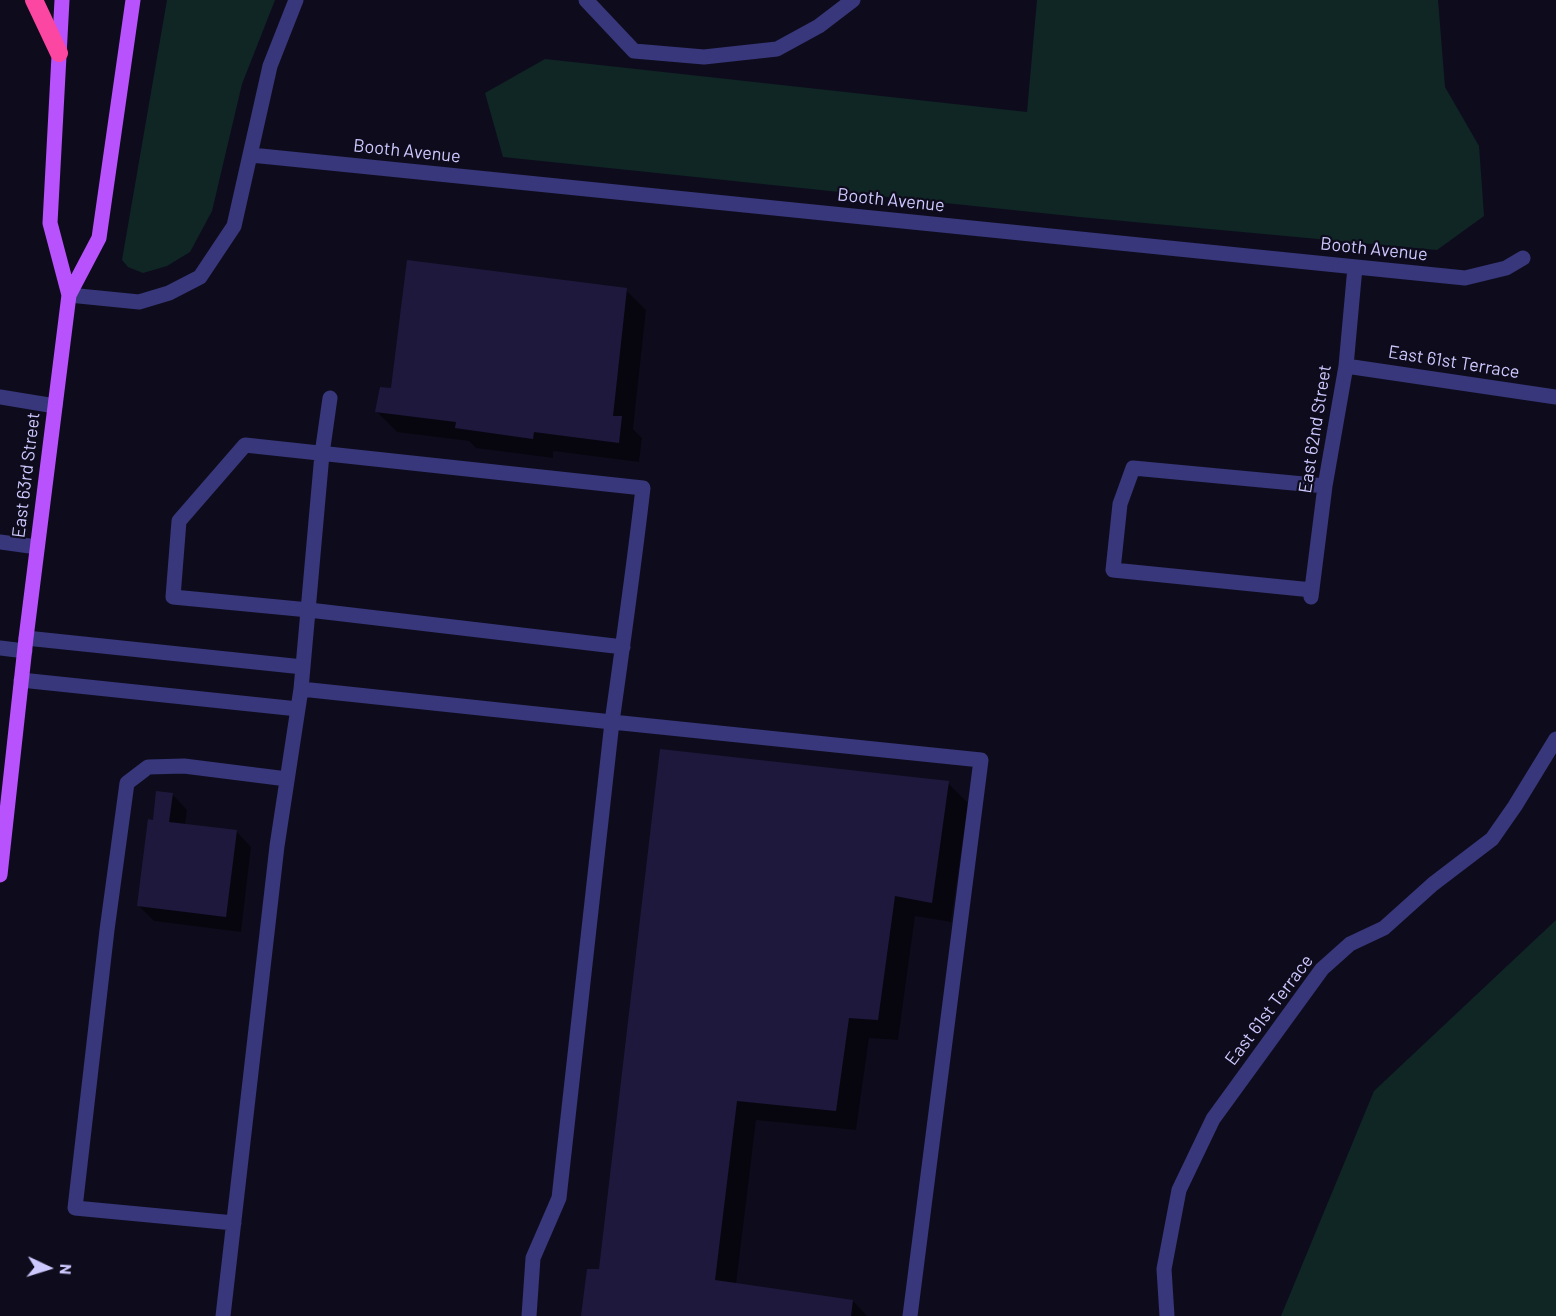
<!DOCTYPE html>
<style>
body{margin:0}
#map{position:relative;width:1556px;height:1316px;overflow:hidden;background:#0e0c1c;font-family:Barlow,sans-serif}
canvas{display:block}
.north{position:absolute;left:18px;top:1238px;width:60px;height:60px;-webkit-text-stroke:4px #0e0c1c;paint-order:stroke;rotate:94deg;font-size:16px;font-weight:700;line-height:24px;text-align:center;color:#cdc8fe}
.north::after{content:'';display:block;margin:auto;width:21px;height:27px;background:#cdc8fe;clip-path:polygon(50% 0,100% 100%,50% 72%,0 100%)}
</style>
<div id="map">
<canvas width="1556" height="1316"></canvas>
<div class="north">N</div>
</div>
<script>
const ctx = document.querySelector('canvas').getContext('2d');
ctx.lineJoin = 'round';
function paint(path, color) { ctx.fillStyle = color; ctx.fill(path, 'evenodd'); }
function trace(path, color, width, dash) { ctx.strokeStyle = color; ctx.lineWidth = width; ctx.lineCap = dash ? 'butt' : 'round'; ctx.setLineDash(dash || []); ctx.stroke(path); }
function label(font, color, halo, rows, align = 'center') {
  ctx.font = font + ' Barlow,sans-serif'; ctx.lineWidth = 4.5; ctx.setLineDash([]); ctx.textBaseline = 'middle'; ctx.strokeStyle = halo; ctx.fillStyle = color; for (const [text, x, y, turn = 0] of rows) {
    ctx.save(); ctx.translate(x, y); ctx.rotate((+turn || 0) * Math.PI / 180); ctx.textAlign = isNaN(turn) ? turn : align; if (halo) ctx.strokeText(text, 0, 0); ctx.fillText(text, 0, 0); ctx.restore();
  }
}
const green = new Path2D(`
 M 167,0 L 275,0 L 242,84 L 212,211 L 190,252 L 167,266 L 143,273 L 128,267 L 122,260 Z
 M 1037,0 L 1438,0 L 1445,87 L 1479,146 L 1484,216 L 1437,250 L 1080,217 L 503,157 L 485,93 L 545,59 L 1027,112 Z
 M 1556,920 L 1556,1316 L 1281,1316 L 1374,1091 Z`);
const shadow = new Path2D(`
 M 626,290 L 646,310 L 633,429 L 642,438 L 639,462 L 553,451 L 553,458 L 476,448 L 469,441 L 397,432 L 377,412 L 392,389 Z
 M 948,783 L 968,803 L 951,922 L 915,916 L 898,1040 L 869,1038 L 856,1130 L 756,1120 L 736,1285 L 853,1301 L 867,1316 L 583,1316 L 601,1270 Z
 M 172,794 L 187,810 L 185,825 L 236,831 L 251,847 L 241,932 L 154,921 L 139,906 L 154,822 Z`);
const building = new Path2D(`
 M 407,260 L 627,288 L 613,416 L 622,416 L 619,443 L 534,432 L 533,439 L 455,428 L 456,422 L 375,412 L 380,387 L 391,388 Z
 M 660,749 L 949,781 L 932,903 L 895,896 L 878,1020 L 849,1018 L 836,1111 L 737,1101 L 715,1280 L 853,1300 L 851,1316 L 581,1316 L 587,1269 L 599,1269 Z
 M 156,791 L 173,793 L 169,822 L 237,830 L 226,917 L 137,906 L 148,819 L 153,820 Z`);
const minor = new Path2D(`
 M 586,0 L 634,51 L 704,57 L 777,49 L 819,26 L 853,0
 M 251,155 L 1465,278 L 1506,268 L 1523,258
 M 69,295 L 139,302 L 169,293 L 200,277 L 234,226 L 270,66 L 296,0
 M 1346,366 L 1556,397
 M 0,397 L 55,406
 M 0,542 L 37,547
 M 1312,590 L 1113,570 L 1120,504 L 1133,468 L 1325,486
 M 1311,597 L 1325,486 L 1346,366 L 1355,267
 M 26,638 L 303,667
 M 623,647 L 309,610 L 173,597 L 179,521 L 245,445 L 643,488 C 634,566 623,644 612,722 L 981,760 L 910,1316
 M 0,648 L 25,651
 M 21,680 L 298,709
 M 301,689 L 612,722 L 559,1198 L 533,1258 L 529,1316
 M 234,1223 L 75,1208 L 107,930 L 127,783 L 148,767 L 184,766 L 287,779
 M 223,1316 L 277,846 L 301,689 L 322,454 L 330,398
 M 1167,1316 L 1164,1269 L 1179,1190 L 1213,1119 L 1322,969 L 1350,944 L 1384,928 L 1433,884 L 1492,839 L 1515,806 L 1556,739`);
const major = new Path2D(`
 M 62,0 L 50,223 L 69,295
 M 0,875 L 26,638 L 69,295 L 99,238 L 133,0`);
const highway = new Path2D(`
 M 34,0 L 59,53`);
const streetNames = [
 ["Booth Avenue",407,151,6],
 ["Booth Avenue",891,200,6],
 ["Booth Avenue",1374,249,6],
 ["East 61st Terrace",1454,362,9],
 ["East 62nd Street",1315,429,-81],
 ["East 63rd Street",26,475,-83],
 ["East 61st Terrace",1269,1010,-53]
];
paint(green, '#0f2625');
paint(shadow, '#0007');
paint(building, '#1f183d');
trace(minor, '#38377b', 15);
trace(major, '#b752fc', 15);
trace(highway, '#fb46a2', 18);
label('18px', '#cdc8fe', '#0e0c1c', streetNames);
</script>
